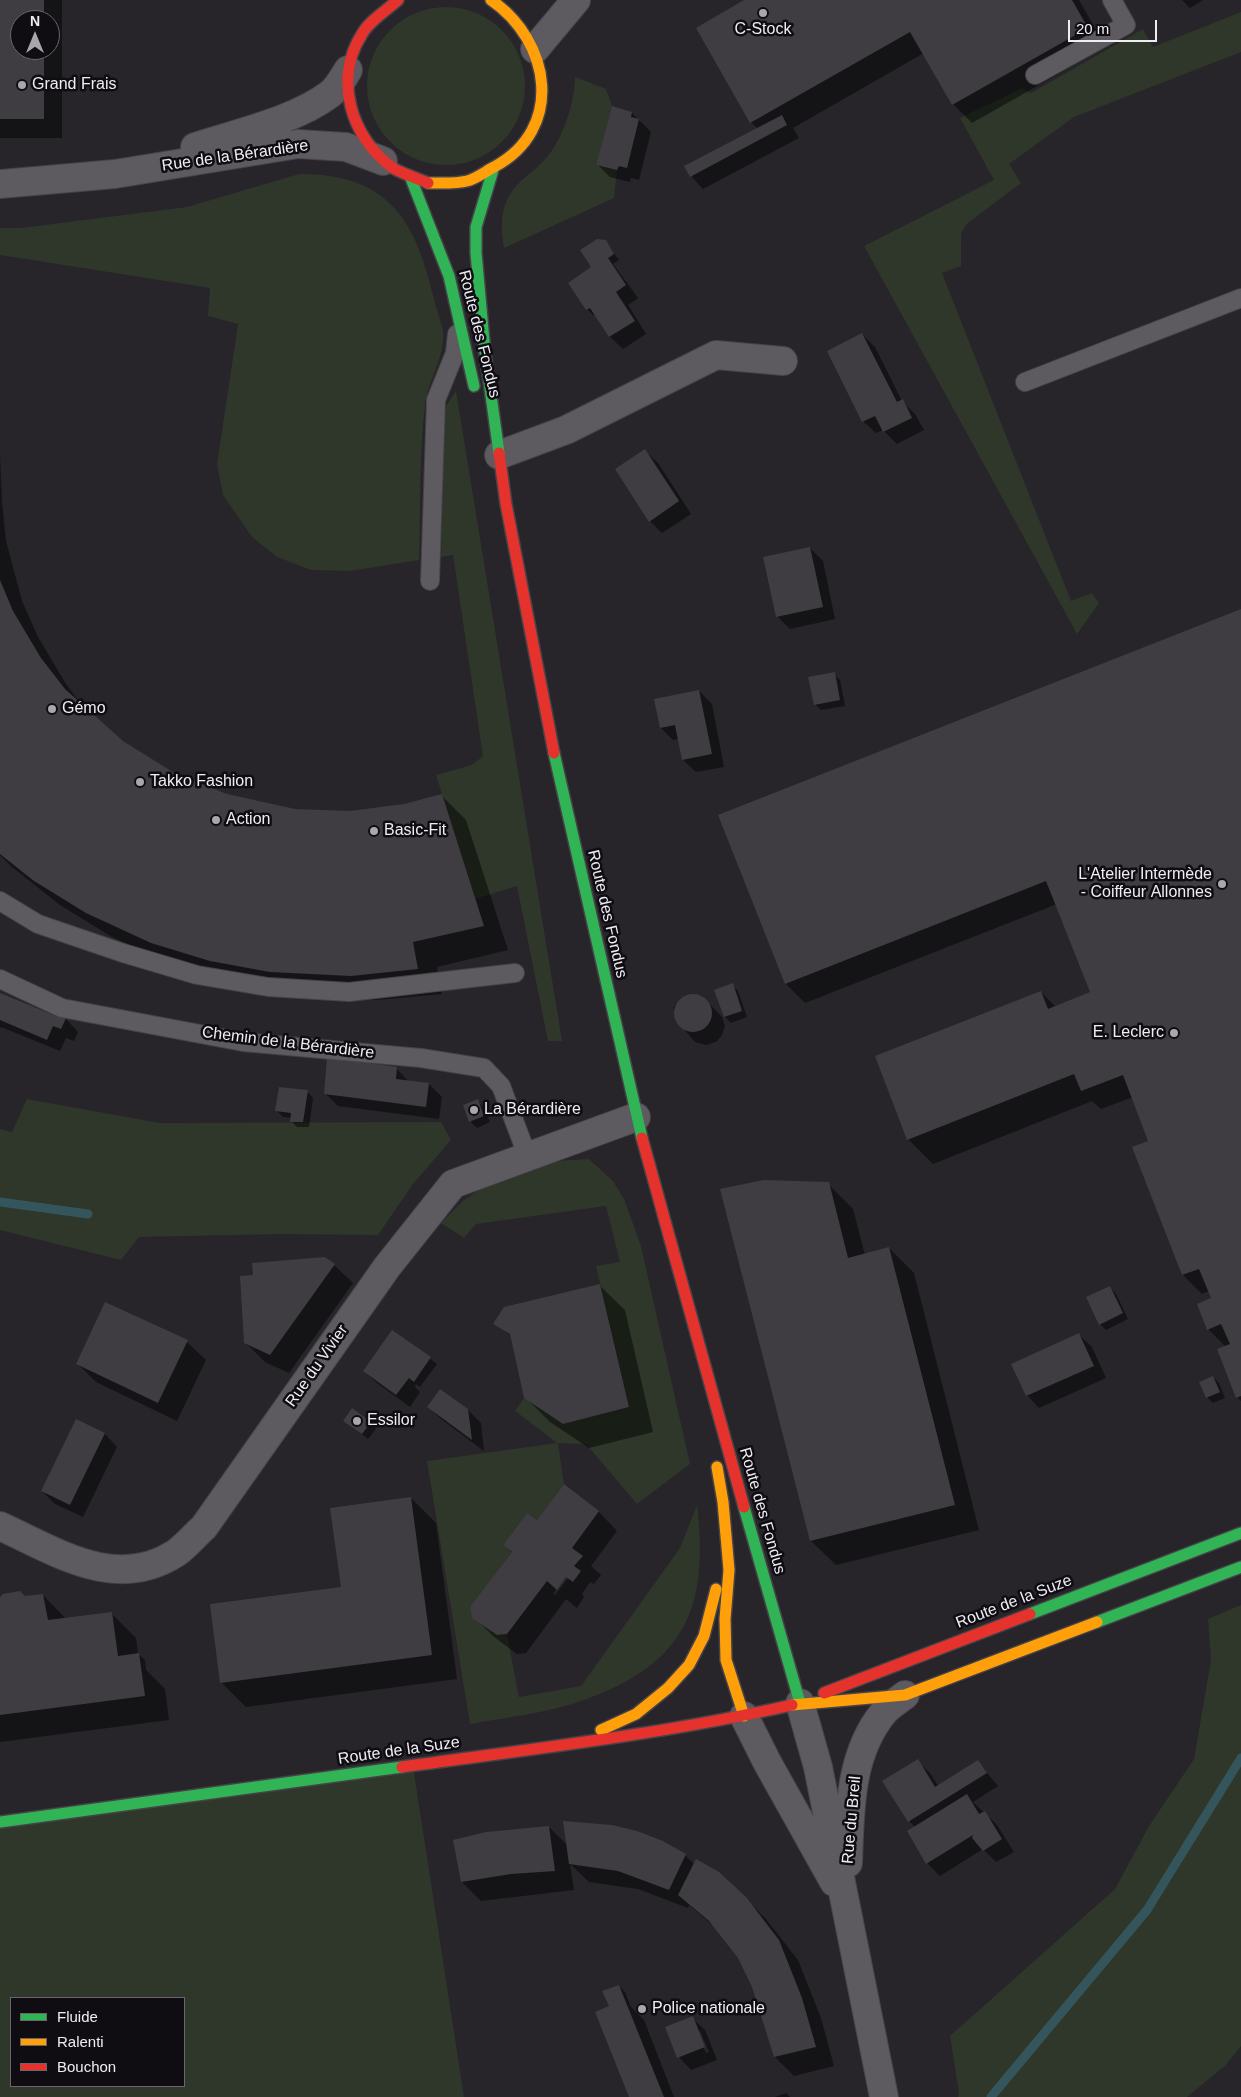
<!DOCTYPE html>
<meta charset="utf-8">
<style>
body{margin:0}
#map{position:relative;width:1241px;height:2097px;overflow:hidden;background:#27242a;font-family:Helvetica,sans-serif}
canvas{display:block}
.legend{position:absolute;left:10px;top:1997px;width:175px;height:90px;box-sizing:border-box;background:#0f0c12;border:1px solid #69666c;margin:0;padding:6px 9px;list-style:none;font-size:15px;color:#efecf4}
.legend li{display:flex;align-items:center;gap:10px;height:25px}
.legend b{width:25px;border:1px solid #69666c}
.north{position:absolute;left:10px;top:10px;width:50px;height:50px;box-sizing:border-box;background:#0f0c12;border:1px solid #69666c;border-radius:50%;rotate:0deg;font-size:14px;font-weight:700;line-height:20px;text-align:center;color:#efecf4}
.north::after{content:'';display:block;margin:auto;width:18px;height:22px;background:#a9a6ad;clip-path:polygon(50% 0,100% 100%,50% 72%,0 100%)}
.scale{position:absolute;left:1068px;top:20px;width:89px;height:22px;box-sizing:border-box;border:2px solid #efecf4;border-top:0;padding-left:6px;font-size:15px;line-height:18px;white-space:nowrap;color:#efecf4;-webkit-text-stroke:4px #0f0c12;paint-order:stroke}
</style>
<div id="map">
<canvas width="1241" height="2097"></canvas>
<ul class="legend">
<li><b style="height:6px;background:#30b455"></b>Fluide</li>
<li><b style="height:6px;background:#ff9f0a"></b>Ralenti</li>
<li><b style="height:6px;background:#e5322d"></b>Bouchon</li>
</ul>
<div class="north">N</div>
<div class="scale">20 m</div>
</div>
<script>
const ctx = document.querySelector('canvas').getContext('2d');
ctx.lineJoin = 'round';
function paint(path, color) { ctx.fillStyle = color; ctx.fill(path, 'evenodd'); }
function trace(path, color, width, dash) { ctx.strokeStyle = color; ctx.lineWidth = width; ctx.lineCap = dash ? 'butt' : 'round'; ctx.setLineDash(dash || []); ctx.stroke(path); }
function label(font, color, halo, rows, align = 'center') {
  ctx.font = font + ' Helvetica,sans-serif'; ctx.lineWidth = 5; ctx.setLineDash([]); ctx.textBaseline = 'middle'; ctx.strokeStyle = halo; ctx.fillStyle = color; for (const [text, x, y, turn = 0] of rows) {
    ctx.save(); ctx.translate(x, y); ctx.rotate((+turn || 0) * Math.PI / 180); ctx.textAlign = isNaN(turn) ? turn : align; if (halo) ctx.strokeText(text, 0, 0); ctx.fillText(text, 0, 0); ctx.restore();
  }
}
const green = new Path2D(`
 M367 86a79 79 0 1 1 158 0a79 79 0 1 1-158 0Z
 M 1241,12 L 1241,52 L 1074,117 L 1009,164 L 1021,183 L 968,223 L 964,228 L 961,234 L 961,266 L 942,273 L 1071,601 L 1092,593 L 1099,603 L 1077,634 L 864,246 L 994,180 L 960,118 L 1022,88 L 1031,93 L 1143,29 L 1153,47 Z
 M 575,77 L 606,89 L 612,106 L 596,165 L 617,170 L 614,198 L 504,248 C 500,224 500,202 519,183 C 528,174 539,167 547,157 C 564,136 574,104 575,77 Z
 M 299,174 C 386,174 414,216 433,295 C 435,305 442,323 443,332 C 445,358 428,380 425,405 C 419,456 421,509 419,560 L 350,571 L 311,570 L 277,557 L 252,537 L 223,495 L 217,464 L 238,324 L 208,316 L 210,288 L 0,255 L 0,228 L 21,228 L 187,207 Z
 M 456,391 L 562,1041 L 548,1041 L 517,886 L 475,899 L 436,775 L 472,765 L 483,756 L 453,555 L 441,557 L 444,409 Z
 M 27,1099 L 160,1123 L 441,1122 L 451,1140 L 413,1184 L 378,1235 L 281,1234 L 139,1237 L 121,1260 L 0,1230 L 0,1129 L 12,1132 Z
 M 589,1159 L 613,1181 L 624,1199 L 641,1246 L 690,1464 L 637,1504 L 586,1444 L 558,1443 L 564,1484 L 537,1520 L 527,1513 L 503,1545 L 512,1552 L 470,1608 L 473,1618 L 497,1635 L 507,1634 L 519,1697 L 581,1686 L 680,1548 L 697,1505 C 710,1612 682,1667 578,1702 C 547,1713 503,1718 470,1724 L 427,1461 L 557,1443 L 515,1411 L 524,1398 L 563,1424 L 629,1407 L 596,1266 L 620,1262 L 606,1206 L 476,1224 L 464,1238 L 441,1223 L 464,1200 L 482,1188 L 556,1161 Z
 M 1241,1605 L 1241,2046 L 1225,2066 L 1187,2097 L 958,2097 L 959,2093 L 950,2036 L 1115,1889 L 1149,1826 L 1194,1759 L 1211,1660 L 1208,1619 Z
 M 413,1766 L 464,2097 L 0,2097 L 0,1822 ZM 11,1998 L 184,1998 L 184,2086 L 11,2086 Z`);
const shadow = new Path2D(`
 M 0,0 L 62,0 L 62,138 L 0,138 ZM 20,20 L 50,20 L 50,50 L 20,50 Z
 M 747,0 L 1079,0 L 1106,47 L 972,123 L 953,104 L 924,53 L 793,128 L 799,138 L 703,189 L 691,176 L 758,129 L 751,122 Z
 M 1182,0 L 1203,0 L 1190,8 Z
 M 613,108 L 632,113 L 651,132 L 639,180 L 631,178 L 630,182 L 610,177 L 598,165 Z
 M 605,242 L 619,260 L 613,264 L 638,298 L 628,305 L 646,334 L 623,349 L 610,337 L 595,314 L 593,315 L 587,309 L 593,268 Z
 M 862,334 L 875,347 L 902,401 L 915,414 L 924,430 L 897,444 L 883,430 L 876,433 L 863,421 Z
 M 645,451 L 658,463 L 691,514 L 662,533 L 650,521 Z
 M 0,454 L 2,502 L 6,541 L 22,601 L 38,637 L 66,684 L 84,708 L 122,742 L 175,775 L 226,796 L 295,810 L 350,812 L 404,805 L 441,795 L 466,820 L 508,950 L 437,967 L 442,994 L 377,1000 L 295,996 L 177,967 L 112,937 L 60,905 L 12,867 L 0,855 Z
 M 810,548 L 823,561 L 835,619 L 790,629 L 777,616 Z
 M 1241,611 L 1241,1401 L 1237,1397 L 1226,1347 L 1208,1329 L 1212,1299 L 1209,1291 L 1202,1294 L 1183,1275 L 1133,1148 L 1150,1142 L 1133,1097 L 1101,1109 L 1092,1101 L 933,1164 L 908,1139 L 1041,992 L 1056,1007 L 1091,992 L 1057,904 L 805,1003 L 786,984 Z
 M 834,674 L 840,680 L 845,706 L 821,710 L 815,704 Z
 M 699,691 L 712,704 L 724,767 L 696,772 L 683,760 L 679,739 L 673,740 L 661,728 Z
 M 732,985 L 738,991 L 747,1017 L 731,1023 L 725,1017 L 716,991 Z
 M 0,994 L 56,1018 L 66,1019 L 78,1032 L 74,1041 L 66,1038 L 60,1051 L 1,1027 L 0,1029 Z
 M 692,994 L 702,996 L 722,1017 L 725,1026 L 722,1035 L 716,1042 L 706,1045 L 695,1042 L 675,1019 L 674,1007 L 681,998 Z
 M 396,1068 L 409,1082 L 429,1084 L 442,1097 L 439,1119 L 338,1106 L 325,1093 Z
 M 307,1091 L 313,1098 L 309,1127 L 297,1127 L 291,1121 L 292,1118 L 283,1117 L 277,1111 Z
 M 477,1101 L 483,1107 L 490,1122 L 477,1128 L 471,1122 L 464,1105 Z
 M 828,1184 L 853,1209 L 865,1255 L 889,1248 L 914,1273 L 979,1530 L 836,1565 L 811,1541 Z
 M 334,1265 L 353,1283 L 289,1373 L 265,1362 L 246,1343 Z
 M 600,1286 L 625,1310 L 653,1432 L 589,1448 L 550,1422 L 525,1397 L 512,1336 L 495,1324 Z
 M 1110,1288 L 1116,1294 L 1128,1319 L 1106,1330 L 1100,1324 Z
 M 1079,1335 L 1092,1347 L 1106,1378 L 1039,1408 L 1027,1395 Z
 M 187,1342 L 206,1360 L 177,1421 L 96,1382 L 77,1363 Z
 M 421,1352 L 437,1364 L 420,1387 L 416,1384 L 415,1387 L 420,1392 L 410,1407 L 377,1383 L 364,1371 Z
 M 1213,1377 L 1219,1383 L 1225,1398 L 1213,1403 L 1207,1397 Z
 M 428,1407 L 468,1410 L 481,1423 L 484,1451 L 441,1419 Z
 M 77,1420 L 105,1434 L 117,1447 L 83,1517 L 55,1504 L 42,1491 Z
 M 345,1421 L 370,1423 L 376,1429 L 368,1439 Z
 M 564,1486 L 599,1512 L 617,1531 L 591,1566 L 601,1575 L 594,1584 L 590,1582 L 582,1594 L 584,1597 L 577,1608 L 566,1599 L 526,1653 L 517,1654 L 493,1636 L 474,1617 L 512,1553 L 504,1545 L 537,1522 ZM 566,1576 L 568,1578 L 555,1595 L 553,1594 Z
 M 411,1498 L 436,1523 L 457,1679 L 246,1707 L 222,1683 L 342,1588 Z
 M 43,1595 L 66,1619 L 111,1613 L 136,1638 L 138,1654 L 145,1660 L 146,1670 L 165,1689 L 169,1720 L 0,1742 L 0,1599 Z
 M 917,1761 L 930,1773 L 938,1786 L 978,1762 L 998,1786 L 973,1802 L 997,1825 L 1014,1852 L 996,1862 L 983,1849 L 940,1876 L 927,1863 L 908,1831 L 915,1827 L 909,1821 Z
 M 549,1827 L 568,1846 L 685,1855 L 694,1864 L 745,1898 L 765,1918 L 798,1960 L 821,2018 L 834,2066 L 794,2076 L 775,2057 L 753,1987 L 739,1958 L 717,1929 L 689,1905 L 688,1908 L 638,1889 L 589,1882 L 570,1864 L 574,1890 L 481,1901 L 462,1882 Z
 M 619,1986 L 625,1992 L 631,2007 L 644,2020 L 674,2097 L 631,2097 L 611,2007 Z
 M 692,2018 L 705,2030 L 717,2060 L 691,2070 L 679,2057 ZM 697,2031 L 700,2031 L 709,2052 L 706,2053 Z
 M 786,2093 L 790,2097 L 775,2097 Z`);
const stream = new Path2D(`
 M 0,1202 L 88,1214
 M 991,2097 L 1147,1910 L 1241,1758`);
const building = new Path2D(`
 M 0,0 L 44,0 L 44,20 L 20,20 L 20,50 L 44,50 L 44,119 L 0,119 Z
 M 744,0 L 1072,0 L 1088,28 L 952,105 L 910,32 L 750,123 L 696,28 Z
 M 612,106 L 632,112 L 631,117 L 639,119 L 627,168 L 619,166 L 617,170 L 596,165 Z
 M 782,115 L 787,125 L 690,177 L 684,166 Z
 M 597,239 L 606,240 L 614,254 L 608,258 L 626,285 L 616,292 L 635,321 L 609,337 L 590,308 L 586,310 L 568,283 L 591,267 L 580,250 Z
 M 862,333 L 897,402 L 903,399 L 912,418 L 883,432 L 875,416 L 862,422 L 827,351 Z
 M 645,449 L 679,501 L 649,522 L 615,469 Z
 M 810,547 L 823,607 L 776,617 L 763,557 Z
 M 0,580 L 13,611 L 41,658 L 65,689 L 123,741 L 176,774 L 227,794 L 295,809 L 350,811 L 404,804 L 442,794 L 484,926 L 413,942 L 418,969 L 351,976 L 270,972 L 210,961 L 151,943 L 86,913 L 34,881 L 0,854 Z
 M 1241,609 L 1241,1396 L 1236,1398 L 1217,1349 L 1230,1344 L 1221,1324 L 1207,1330 L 1197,1304 L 1211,1298 L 1199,1269 L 1182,1275 L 1132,1147 L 1148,1141 L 1123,1075 L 1081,1091 L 1074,1074 L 907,1140 L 875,1056 L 1041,991 L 1048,1009 L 1090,992 L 1046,881 L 785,984 L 718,815 Z
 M 835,672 L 840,700 L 814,705 L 808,677 Z
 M 699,690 L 712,754 L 682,760 L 675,725 L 660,728 L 654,699 Z
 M 733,983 L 742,1011 L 724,1017 L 714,990 Z
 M 0,993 L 56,1016 L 66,1018 L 61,1029 L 53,1026 L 47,1040 L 0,1020 Z
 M674 1013a19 19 0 1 1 38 0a19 19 0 1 1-38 0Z
 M 327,1057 L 397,1067 L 396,1079 L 429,1083 L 426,1107 L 324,1094 Z
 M 279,1087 L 308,1090 L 303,1122 L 290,1122 L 291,1113 L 275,1111 Z
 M 478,1099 L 484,1116 L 469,1122 L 463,1105 Z
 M 763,1180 L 829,1182 L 848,1258 L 889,1247 L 955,1505 L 810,1541 L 720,1189 Z
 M 325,1257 L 335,1264 L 270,1355 L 244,1343 L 240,1276 L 253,1275 L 252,1263 Z
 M 600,1284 L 629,1407 L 563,1424 L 524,1398 L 510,1334 L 493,1324 L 504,1307 Z
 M 1110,1286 L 1123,1313 L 1099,1325 L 1086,1297 Z
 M 105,1302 L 188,1340 L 158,1403 L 76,1364 Z
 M 392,1330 L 431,1357 L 414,1382 L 409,1378 L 396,1395 L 363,1371 Z
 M 1079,1333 L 1094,1366 L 1026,1396 L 1011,1364 Z
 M 1213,1376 L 1220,1392 L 1206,1398 L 1199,1382 Z
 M 440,1389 L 468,1409 L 472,1440 L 427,1407 Z
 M 352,1408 L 371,1422 L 362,1434 L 343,1421 Z
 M 76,1419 L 105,1433 L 70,1505 L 41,1491 Z
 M 564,1484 L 599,1511 L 572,1548 L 583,1556 L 574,1566 L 581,1571 L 573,1582 L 566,1577 L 557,1590 L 547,1581 L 507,1634 L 497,1635 L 472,1618 L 470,1607 L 512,1552 L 503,1545 L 527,1513 L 537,1520 Z
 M 411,1497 L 432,1655 L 220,1683 L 210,1604 L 341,1587 L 330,1508 Z
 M 20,1591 L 25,1596 L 43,1594 L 48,1620 L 112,1612 L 118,1656 L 139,1653 L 145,1696 L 0,1715 L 0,1597 L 3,1594 Z
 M 918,1759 L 935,1787 L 978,1760 L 987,1773 L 908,1822 L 882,1781 Z
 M 967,1794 L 979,1814 L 985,1811 L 1002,1839 L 983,1851 L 972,1838 L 973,1835 L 926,1864 L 907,1831 Z
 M 563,1821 L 612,1825 L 637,1831 L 663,1841 L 686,1854 L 669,1890 L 618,1871 L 569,1864 Z
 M 549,1826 L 555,1871 L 511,1874 L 461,1882 L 453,1840 L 486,1832 Z
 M 696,1859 L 719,1872 L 746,1897 L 779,1940 L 802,1998 L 816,2047 L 774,2057 L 752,1987 L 738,1958 L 709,1921 L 678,1895 Z
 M 619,1985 L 625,2000 L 664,2097 L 629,2097 L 595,2012 L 609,2006 L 602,1991 Z
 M 693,2016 L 705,2047 L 677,2058 L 665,2027 Z`);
const lane = new Path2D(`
 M 1035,75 L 1126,25 L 1112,0
 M 1025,382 L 1241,298
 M 430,581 L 436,400 L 455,353 L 457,334
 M 0,901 L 38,924 L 123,953 L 197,975 L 268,987 L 349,992 L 515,973
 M 0,979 L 62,1008 L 243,1042 L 421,1058 L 484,1068 L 501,1086 L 527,1155`);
const street = new Path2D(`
 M 535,49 L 576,0
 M 195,147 C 237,133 294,121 330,94 C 338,88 343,78 348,70
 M 0,184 L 115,174 L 298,144 L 346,147 L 383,161
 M 499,455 L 566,430 L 716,355 L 783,361
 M 0,1526 C 57,1552 116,1592 176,1553 C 186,1546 195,1535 204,1527 L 387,1267 L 453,1184 L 636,1117
 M 800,1703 L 818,1767 L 884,2097
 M 744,1716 L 767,1762 L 834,1882
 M 848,1863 C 850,1811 849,1754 884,1712 C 890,1705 899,1700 905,1695`);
const fast = new Path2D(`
 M 493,170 L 476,227 L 476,253 L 485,352 L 499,453
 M 410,176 L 449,276 L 474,386
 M 554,753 L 642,1138
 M 744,1507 L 800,1703
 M 1030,1614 L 1241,1533
 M 1097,1622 L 1241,1567
 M 0,1822 L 402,1767`);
const slow = new Path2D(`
 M 428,183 C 440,183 455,184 467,181 C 476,179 486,171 494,167 C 565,129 551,41 491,0
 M 717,1467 L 723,1502 L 729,1570 L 725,1619 L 726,1660 L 744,1716
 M 792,1705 L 905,1695 L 1097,1622
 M 601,1730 L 636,1714 L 668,1688 L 689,1665 L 704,1636 L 716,1589`);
const jam = new Path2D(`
 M 398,0 C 387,10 369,21 362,34 C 333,79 351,138 393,168 C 403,174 417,178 428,183
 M 499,453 L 506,504 L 554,753
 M 642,1138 L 744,1507
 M 824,1693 L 1030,1614
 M 402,1767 C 532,1749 664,1734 792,1705`);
const markers = [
 [763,13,5,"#a9a6ad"],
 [22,85,5,"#a9a6ad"],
 [52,709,5,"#a9a6ad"],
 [140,782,5,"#a9a6ad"],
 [216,820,5,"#a9a6ad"],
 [374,831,5,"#a9a6ad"],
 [1222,884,5,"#a9a6ad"],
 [1174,1033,5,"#a9a6ad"],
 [474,1110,5,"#a9a6ad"],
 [357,1421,5,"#a9a6ad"],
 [642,2009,5,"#a9a6ad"]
];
const poiNames = [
 ["C-Stock",763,30,"center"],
 ["Grand Frais",32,85],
 ["Gémo",62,709],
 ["Takko Fashion",150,782],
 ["Action",226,820],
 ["Basic-Fit",384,831],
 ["L'Atelier Intermède",1212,875,"right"],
 ["- Coiffeur Allonnes",1212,893,"right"],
 ["E. Leclerc",1164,1033,"right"],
 ["La Bérardière",484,1110],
 ["Essilor",367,1421],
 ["Police nationale",652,2009]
];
const streetNames = [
 ["Rue de la Bérardière",235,156,-8],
 ["Route des Fondus",479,334,76],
 ["Route des Fondus",607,914,77],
 ["Chemin de la Bérardière",288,1043,7],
 ["Rue du Vivier",317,1366,-55],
 ["Route des Fondus",762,1511,74],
 ["Route de la Suze",1014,1602,-21],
 ["Route de la Suze",399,1751,-8],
 ["Rue du Breil",852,1820,-85]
];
paint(green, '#2e3729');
paint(shadow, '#0007');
trace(stream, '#35555c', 9);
paint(building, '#403d42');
trace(lane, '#454248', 20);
trace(street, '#454248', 30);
trace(fast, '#454248', 14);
trace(slow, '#454248', 14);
trace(jam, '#454248', 14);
trace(lane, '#5d5a60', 18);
trace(street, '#5d5a60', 28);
trace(fast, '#30b455', 11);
trace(slow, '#ff9f0a', 11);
trace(jam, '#e5322d', 11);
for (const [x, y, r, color] of markers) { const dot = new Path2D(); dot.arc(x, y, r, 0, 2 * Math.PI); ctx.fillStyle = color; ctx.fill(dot); trace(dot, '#0f0c12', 2); }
label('16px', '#efecf4', '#0f0c12', poiNames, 'left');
label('16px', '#efecf4', '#0f0c12', streetNames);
</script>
